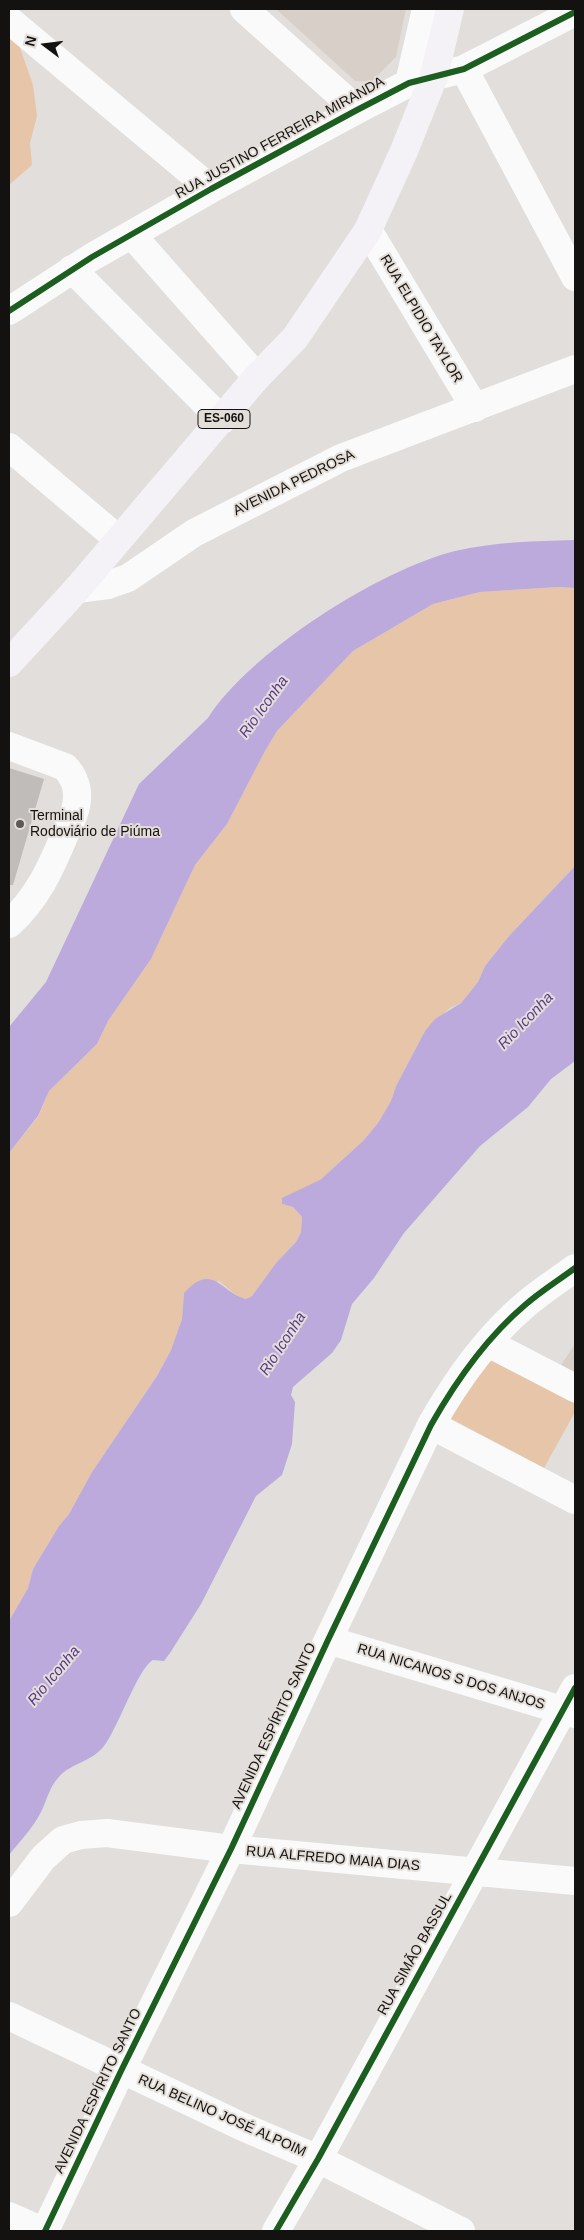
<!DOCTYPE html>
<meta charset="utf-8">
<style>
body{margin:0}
#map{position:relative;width:584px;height:2240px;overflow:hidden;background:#e1dedc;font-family:Helvetica,sans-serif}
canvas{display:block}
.frame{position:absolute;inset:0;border:10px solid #141210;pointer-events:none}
.north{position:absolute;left:20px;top:20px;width:50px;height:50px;-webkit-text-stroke:4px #e4ded9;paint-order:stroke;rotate:285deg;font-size:14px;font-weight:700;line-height:20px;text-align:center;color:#141210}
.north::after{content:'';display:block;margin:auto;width:18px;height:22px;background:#141210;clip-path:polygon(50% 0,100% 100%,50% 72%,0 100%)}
</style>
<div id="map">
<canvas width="584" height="2240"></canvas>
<div class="frame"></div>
<div class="north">N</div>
</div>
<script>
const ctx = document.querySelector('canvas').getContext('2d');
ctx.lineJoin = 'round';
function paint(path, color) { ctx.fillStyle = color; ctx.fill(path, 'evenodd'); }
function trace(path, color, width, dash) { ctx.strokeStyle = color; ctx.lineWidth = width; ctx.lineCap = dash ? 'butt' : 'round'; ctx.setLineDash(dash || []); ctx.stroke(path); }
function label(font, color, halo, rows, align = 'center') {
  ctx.font = font + ' Helvetica,sans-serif'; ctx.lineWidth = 4; ctx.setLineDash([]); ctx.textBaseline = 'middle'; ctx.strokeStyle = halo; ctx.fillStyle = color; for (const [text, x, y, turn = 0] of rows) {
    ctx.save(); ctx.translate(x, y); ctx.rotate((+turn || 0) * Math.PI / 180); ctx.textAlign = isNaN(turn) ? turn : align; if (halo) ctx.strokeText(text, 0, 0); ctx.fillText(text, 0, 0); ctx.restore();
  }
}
const built = new Path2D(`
 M 276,9 L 406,9 L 396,57 L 371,82 L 355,81 Z
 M 575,1344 L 575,1373 L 561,1365 Z`);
const green = new Path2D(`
 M 9,32 L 17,39 L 33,85 L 37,116 L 30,143 L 32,165 L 9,185 Z
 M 558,587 L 575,588 L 575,866 L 509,936 L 485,966 L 478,982 L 461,1003 L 450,1008 L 425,1031 L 396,1086 L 391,1101 L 378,1123 L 363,1141 L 320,1180 L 282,1204 L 293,1207 L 302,1217 L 301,1232 L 296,1242 L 276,1263 L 252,1296 L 246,1299 L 238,1297 L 219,1281 L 184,1293 L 182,1319 L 171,1350 L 157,1376 L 92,1472 L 69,1514 L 59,1526 L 33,1569 L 28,1588 L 9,1621 L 9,1153 L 38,1117 L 49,1091 L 97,1044 L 108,1021 L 151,959 L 195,865 L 227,824 L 265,751 L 277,731 L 353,651 L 433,604 L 480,592 Z
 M 490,1357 L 575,1404 L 575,1412 L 544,1468 L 446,1416 Z`);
const water = new Path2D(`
 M 575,540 L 575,588 L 558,587 L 480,592 L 433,604 L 353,651 L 277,731 L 265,751 L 227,824 L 195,865 L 151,959 L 108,1021 L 97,1044 L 49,1091 L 38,1116 L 9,1153 L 9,1027 L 46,982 L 139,784 L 208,718 C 250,652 379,570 455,551 C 494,542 535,541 575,540 Z
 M 575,866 L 575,1061 L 551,1079 L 528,1107 L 480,1146 L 404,1233 L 374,1278 L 352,1304 L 341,1340 L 332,1353 L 293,1387 L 291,1395 L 295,1402 L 292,1444 L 282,1475 L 256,1496 L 201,1604 L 170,1653 L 164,1661 L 153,1660 C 138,1668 118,1728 104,1746 C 92,1762 70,1763 58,1778 C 49,1788 47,1800 41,1812 C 33,1828 20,1841 9,1855 L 9,1621 L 28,1588 L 33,1569 L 59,1526 L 69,1514 L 92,1472 L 157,1376 L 171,1350 L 182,1319 L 184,1293 C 213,1261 221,1293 246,1299 L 252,1296 L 276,1263 L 296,1242 L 301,1232 L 302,1217 L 293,1207 L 282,1204 L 282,1198 L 320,1180 L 363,1141 L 378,1123 L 391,1101 L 396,1086 L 425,1031 L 435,1019 L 461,1003 L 478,982 L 485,966 L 509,936 Z`);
const building = new Path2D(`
 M 9,768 L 44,779 L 13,885 L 9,885 Z`);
const minor = new Path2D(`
 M 244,9 L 357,110
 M 9,20 L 211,189
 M 464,69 L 575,277
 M 409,83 L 426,9
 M 368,230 L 475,408
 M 132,235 L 257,377
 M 72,269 L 222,420
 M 9,311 L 92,257 L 211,189 L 357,110 L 409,83 L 464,69 L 575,12
 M 9,447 L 118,539
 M 77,589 L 108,585 L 128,578 L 194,533 L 341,458 L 575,369
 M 9,746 L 65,767 C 73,775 78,787 77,798 C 77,810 70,823 65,834 C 51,868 37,899 9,924
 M 488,1343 L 575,1388
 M 431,1425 L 575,1500
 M 328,1640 L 575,1714
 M 9,1903 L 43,1858 L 63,1840 L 81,1835 L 107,1833 L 231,1849 L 575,1881
 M 9,2016 L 243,2127 L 318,2159 L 461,2231
 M 9,2216 L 43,2231
 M 45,2231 L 121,2071 L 231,1849 L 328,1640 L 431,1425 C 456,1381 486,1338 525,1305 C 541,1291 559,1280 575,1268
 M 276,2231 L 318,2159 L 575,1688`);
const major = new Path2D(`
 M 9,663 L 77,589 L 257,377 L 295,338 L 368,230 L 404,151 L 434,76 L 450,9`);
const cycleway = new Path2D(`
 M 9,311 L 92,257 L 211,189 L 357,110 L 409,83 L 464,69 L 575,12
 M 45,2231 L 121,2071 L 231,1849 L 328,1640 L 431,1425 C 456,1381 486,1338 525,1305 C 541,1291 559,1280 575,1268
 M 276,2231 L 318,2159 L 575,1688`);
const markers = [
 [20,824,5,"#5c5957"]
];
const shields = [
 [224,419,52]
];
const shieldNames = [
 ["ES-060",224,419]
];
const streetNames = [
 ["RUA JUSTINO FERREIRA MIRANDA",280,138,-29],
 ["RUA ELPIDIO TAYLOR",421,319,59],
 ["AVENIDA PEDROSA",294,483,-26],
 ["RUA NICANOS S DOS ANJOS",451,1677,17],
 ["AVENIDA ESPÍRITO SANTO",274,1726,-65],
 ["RUA ALFREDO MAIA DIAS",333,1859,5],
 ["RUA SIMÃO BASSUL",415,1954,-61],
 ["AVENIDA ESPÍRITO SANTO",98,2091,-64],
 ["RUA BELINO JOSÉ ALPOIM",222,2116,24]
];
const poiNames = [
 ["Terminal",30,816],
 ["Rodoviário de Piúma",30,832]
];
const waterNames = [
 ["Rio Iconha",264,707,-54],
 ["Rio Iconha",526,1021,-46],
 ["Rio Iconha",283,1344,-57],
 ["Rio Iconha",54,1676,-50]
];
paint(built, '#d7cfc8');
paint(green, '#e6c5a9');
paint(water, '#bbaadb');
paint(building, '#bfbcba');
trace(minor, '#fafafa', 28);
trace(major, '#f4f2f6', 28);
trace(cycleway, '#1b5e20', 6);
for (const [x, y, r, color] of markers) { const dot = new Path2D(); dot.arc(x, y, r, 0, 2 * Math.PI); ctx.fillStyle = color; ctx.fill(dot); trace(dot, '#e4ded9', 2); }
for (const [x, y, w] of shields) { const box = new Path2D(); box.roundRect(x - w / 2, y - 9.5, w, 19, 4); ctx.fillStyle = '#e4ded9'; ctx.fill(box); trace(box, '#141210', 1); }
label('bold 12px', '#141210', null, shieldNames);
label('14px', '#141210', '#e4ded9', streetNames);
label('14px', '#141210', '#e4ded9', poiNames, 'left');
label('italic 15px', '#59378c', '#e4ded9', waterNames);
</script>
